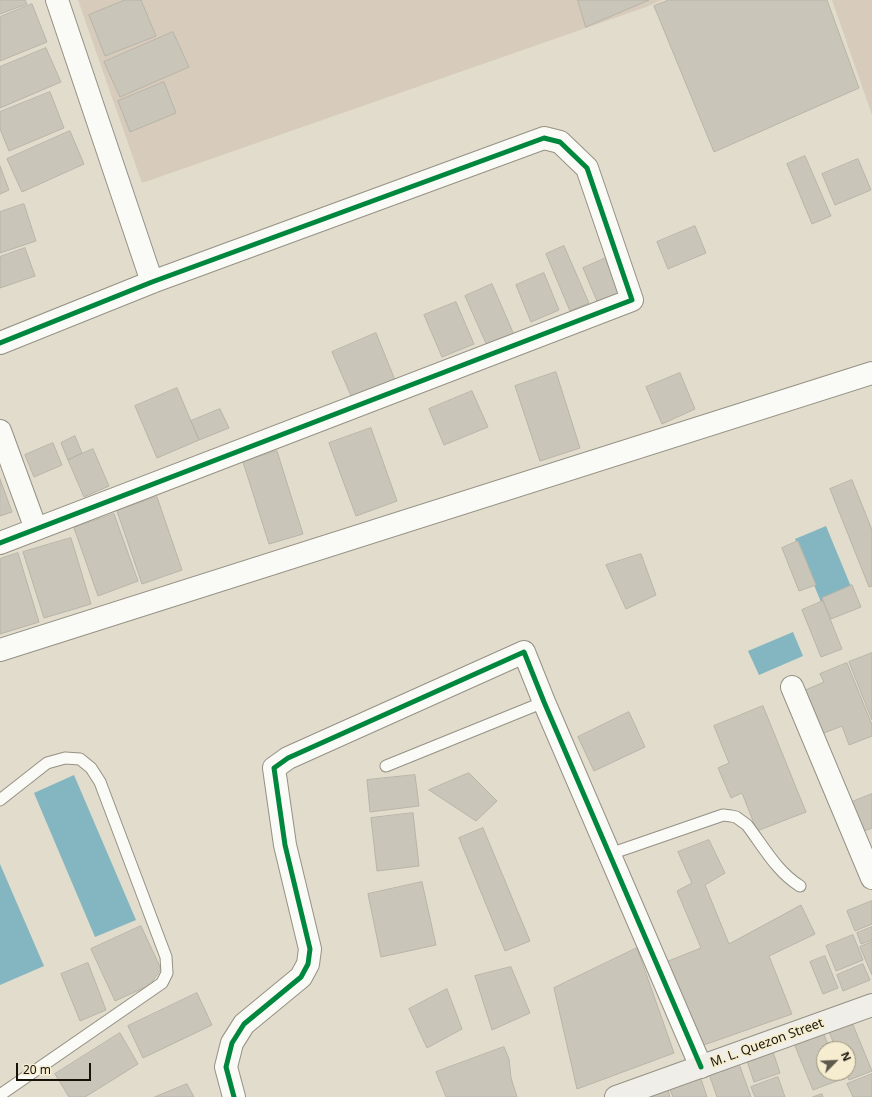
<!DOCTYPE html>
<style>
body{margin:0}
#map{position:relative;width:872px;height:1097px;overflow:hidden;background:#e1dccb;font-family:"Noto Sans",sans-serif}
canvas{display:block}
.north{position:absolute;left:816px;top:1041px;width:40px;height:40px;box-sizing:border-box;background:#f6edd0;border:1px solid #9d9680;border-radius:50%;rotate:66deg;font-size:11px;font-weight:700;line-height:16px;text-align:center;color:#171309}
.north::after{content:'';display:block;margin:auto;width:14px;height:18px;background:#5e594d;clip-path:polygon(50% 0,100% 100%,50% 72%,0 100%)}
.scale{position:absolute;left:16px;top:1063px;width:75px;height:18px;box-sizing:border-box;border:2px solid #171309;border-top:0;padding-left:5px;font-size:12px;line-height:14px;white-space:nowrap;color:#171309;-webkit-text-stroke:3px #f6edd0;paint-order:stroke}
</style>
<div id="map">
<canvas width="872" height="1097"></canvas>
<div class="north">N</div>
<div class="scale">20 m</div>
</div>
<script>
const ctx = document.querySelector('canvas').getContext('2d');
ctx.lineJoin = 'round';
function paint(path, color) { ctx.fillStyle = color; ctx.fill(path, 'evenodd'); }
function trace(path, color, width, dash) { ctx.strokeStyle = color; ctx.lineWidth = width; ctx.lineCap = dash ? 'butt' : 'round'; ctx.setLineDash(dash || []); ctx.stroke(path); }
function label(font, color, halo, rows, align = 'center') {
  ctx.font = font + ' "Noto Sans",sans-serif'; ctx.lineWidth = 4; ctx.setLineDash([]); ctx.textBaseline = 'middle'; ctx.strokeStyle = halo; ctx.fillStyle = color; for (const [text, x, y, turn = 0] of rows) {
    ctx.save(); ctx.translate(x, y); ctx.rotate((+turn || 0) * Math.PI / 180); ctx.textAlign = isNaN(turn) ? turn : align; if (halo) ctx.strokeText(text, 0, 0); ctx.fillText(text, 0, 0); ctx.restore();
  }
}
const industrial = new Path2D(`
 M 78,0 L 662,0 L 646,7 L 142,183 Z
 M 832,0 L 872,0 L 872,115 Z`);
const water = new Path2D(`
 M 826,526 L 852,589 L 821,602 L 795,539 Z
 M 793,632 L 803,656 L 759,675 L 748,651 Z
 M 74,775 L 136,920 L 95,937 L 34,793 Z
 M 0,864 L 44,966 L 0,985 Z`);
const building = new Path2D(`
 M 0,0 L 25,0 L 27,4 L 0,14 Z
 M 125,0 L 141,0 L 156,36 L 105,56 L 89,15 Z
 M 578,0 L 649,0 L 586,27 Z
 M 669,0 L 827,0 L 859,88 L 714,152 L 654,6 Z
 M 32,4 L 47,42 L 0,61 L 0,17 Z
 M 173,32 L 189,67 L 120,97 L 104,62 Z
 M 46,48 L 61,82 L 0,108 L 0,67 Z
 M 164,82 L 176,113 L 130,132 L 118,101 Z
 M 50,92 L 64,128 L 9,151 L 0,129 L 0,112 Z
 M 70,131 L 84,164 L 22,192 L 7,159 Z
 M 805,156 L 831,216 L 812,224 L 787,164 Z
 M 858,159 L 871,190 L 835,205 L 822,174 Z
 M 0,166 L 9,190 L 0,194 Z
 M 24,204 L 36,241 L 0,253 L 0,212 Z
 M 695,226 L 706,253 L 668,269 L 657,242 Z
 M 564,246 L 589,303 L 570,311 L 546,254 Z
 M 25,248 L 35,276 L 0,288 L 0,257 Z
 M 606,258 L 622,296 L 599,306 L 583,268 Z
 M 544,273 L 559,310 L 531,322 L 516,285 Z
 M 492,284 L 515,337 L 488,348 L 465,296 Z
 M 456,302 L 474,344 L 442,357 L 424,315 Z
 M 376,333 L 395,380 L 352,398 L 332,352 Z
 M 556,372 L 580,448 L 540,461 L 515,386 Z
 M 680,373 L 695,409 L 662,424 L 646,387 Z
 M 177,388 L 199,440 L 157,458 L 135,406 Z
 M 472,391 L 488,427 L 444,445 L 429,409 Z
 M 220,409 L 229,428 L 199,440 L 191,421 Z
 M 371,428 L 397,501 L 356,516 L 329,443 Z
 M 75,436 L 82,453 L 68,460 L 61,443 Z
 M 53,443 L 62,465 L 34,477 L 25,455 Z
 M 93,449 L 109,486 L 84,497 L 68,460 Z
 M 277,451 L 303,534 L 269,544 L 243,462 Z
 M 0,479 L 12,512 L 0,516 Z
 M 852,480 L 872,530 L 872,586 L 869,587 L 830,489 Z
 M 157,497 L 182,570 L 142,584 L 117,511 Z
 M 114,514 L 138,581 L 98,596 L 74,528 Z
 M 71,538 L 91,604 L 44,618 L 23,552 Z
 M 798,541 L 816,585 L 799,591 L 782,548 Z
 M 18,553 L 39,622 L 0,634 L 0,559 Z
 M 641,554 L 656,595 L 626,609 L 606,565 Z
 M 852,585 L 861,607 L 831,619 L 822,598 Z
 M 823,601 L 842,649 L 821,657 L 802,610 Z
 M 872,653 L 872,720 L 849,662 Z
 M 847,663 L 872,725 L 872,736 L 849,745 L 842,726 L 819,735 L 801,692 L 824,682 L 820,674 Z
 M 763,706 L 806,812 L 757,831 L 742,793 L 731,798 L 718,768 L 729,763 L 714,726 Z
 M 629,712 L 645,747 L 594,771 L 578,737 Z
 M 469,773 L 497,801 L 476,821 L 429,790 Z
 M 415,775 L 419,806 L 370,812 L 367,780 Z
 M 872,794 L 872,828 L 859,833 L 847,804 Z
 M 413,813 L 419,866 L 377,871 L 371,818 Z
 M 483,828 L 530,941 L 505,951 L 459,838 Z
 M 709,840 L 725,873 L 705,885 L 729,944 L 801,905 L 815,934 L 769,956 L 792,1014 L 701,1046 L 666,962 L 701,948 L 677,891 L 692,883 L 678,852 Z
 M 422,882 L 436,945 L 381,957 L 368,894 Z
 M 872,901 L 872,924 L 855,931 L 847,911 Z
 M 141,926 L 161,969 L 150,985 L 115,1001 L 91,949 Z
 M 872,927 L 872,940 L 861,944 L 857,933 Z
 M 853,935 L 863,960 L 836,971 L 826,946 Z
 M 872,942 L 872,975 L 860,947 Z
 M 637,948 L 674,1053 L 577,1089 L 554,988 Z
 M 825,956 L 838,988 L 823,994 L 810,962 Z
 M 88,963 L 106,1010 L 80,1021 L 61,974 Z
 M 863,964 L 870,980 L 843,991 L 837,975 Z
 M 511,967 L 530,1013 L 492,1030 L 475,976 Z
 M 447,989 L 462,1029 L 427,1048 L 409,1009 Z
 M 197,993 L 212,1025 L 143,1058 L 128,1026 Z
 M 851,1020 L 872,1071 L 849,1080 L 846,1073 L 848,1073 L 848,1049 L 836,1049 L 828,1029 Z
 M 822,1030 L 830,1049 L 824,1049 L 824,1073 L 840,1073 L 842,1079 L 813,1090 L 793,1041 Z
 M 120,1033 L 138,1064 L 85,1097 L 69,1097 L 55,1074 Z
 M 504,1047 L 509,1059 L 511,1078 L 517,1097 L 446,1097 L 436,1072 Z
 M 773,1052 L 780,1073 L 754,1082 L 747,1061 Z
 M 739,1064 L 751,1097 L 717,1097 L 709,1074 Z
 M 699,1073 L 707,1097 L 673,1097 L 668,1084 Z
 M 872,1074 L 872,1097 L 853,1097 L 847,1084 Z
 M 778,1077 L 785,1097 L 755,1097 L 751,1087 Z
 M 187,1084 L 194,1097 L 155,1097 Z
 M 668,1089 L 670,1097 L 644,1097 Z
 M 822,1094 L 823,1097 L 813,1097 Z`);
const lane = new Path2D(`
 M 386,766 L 544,702
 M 0,800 L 47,763 L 65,758 L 80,759 L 91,768 L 100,782 L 166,957 L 167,973 L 162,983 L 0,1095
 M 610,854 L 723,815 L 731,816 L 736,817 L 747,825 C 763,846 777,872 800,886`);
const street = new Path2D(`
 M 57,0 L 152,282
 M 0,343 L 152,282 L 544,138 L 560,142 L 587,168 L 632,300 L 0,543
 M 0,431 L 36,529
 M 0,650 L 872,373
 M 792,687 L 872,878
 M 234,1097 L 226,1067 L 232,1043 L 244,1024 L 301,977 L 308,964 L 310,949 L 285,845 L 274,768 L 288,758 L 524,652 L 544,702 L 701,1067`);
const secondary = new Path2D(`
 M 616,1097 L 872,1005`);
const cycleway = new Path2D(`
 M 0,343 L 152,282 L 544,138 L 560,142 L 587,168 L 632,300 L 0,543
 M 234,1097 L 226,1067 L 232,1043 L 244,1024 L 301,977 L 308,964 L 310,949 L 285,845 L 274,768 L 288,758 L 524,652 L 544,702 L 701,1067`);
const streetNames = [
 ["M. L. Quezon Street",767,1043,-20]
];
paint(industrial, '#d7cbbb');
paint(water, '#83b6c0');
paint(building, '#c9c5b8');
trace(building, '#b8b4a8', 1);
trace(lane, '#959184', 13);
trace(street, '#959184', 24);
trace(secondary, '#959184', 24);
trace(lane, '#fafaf7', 11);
trace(street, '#fafaf7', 22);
trace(secondary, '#efeee8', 22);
trace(cycleway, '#00873e', 5);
label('13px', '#171309', '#f6edd0', streetNames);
</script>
